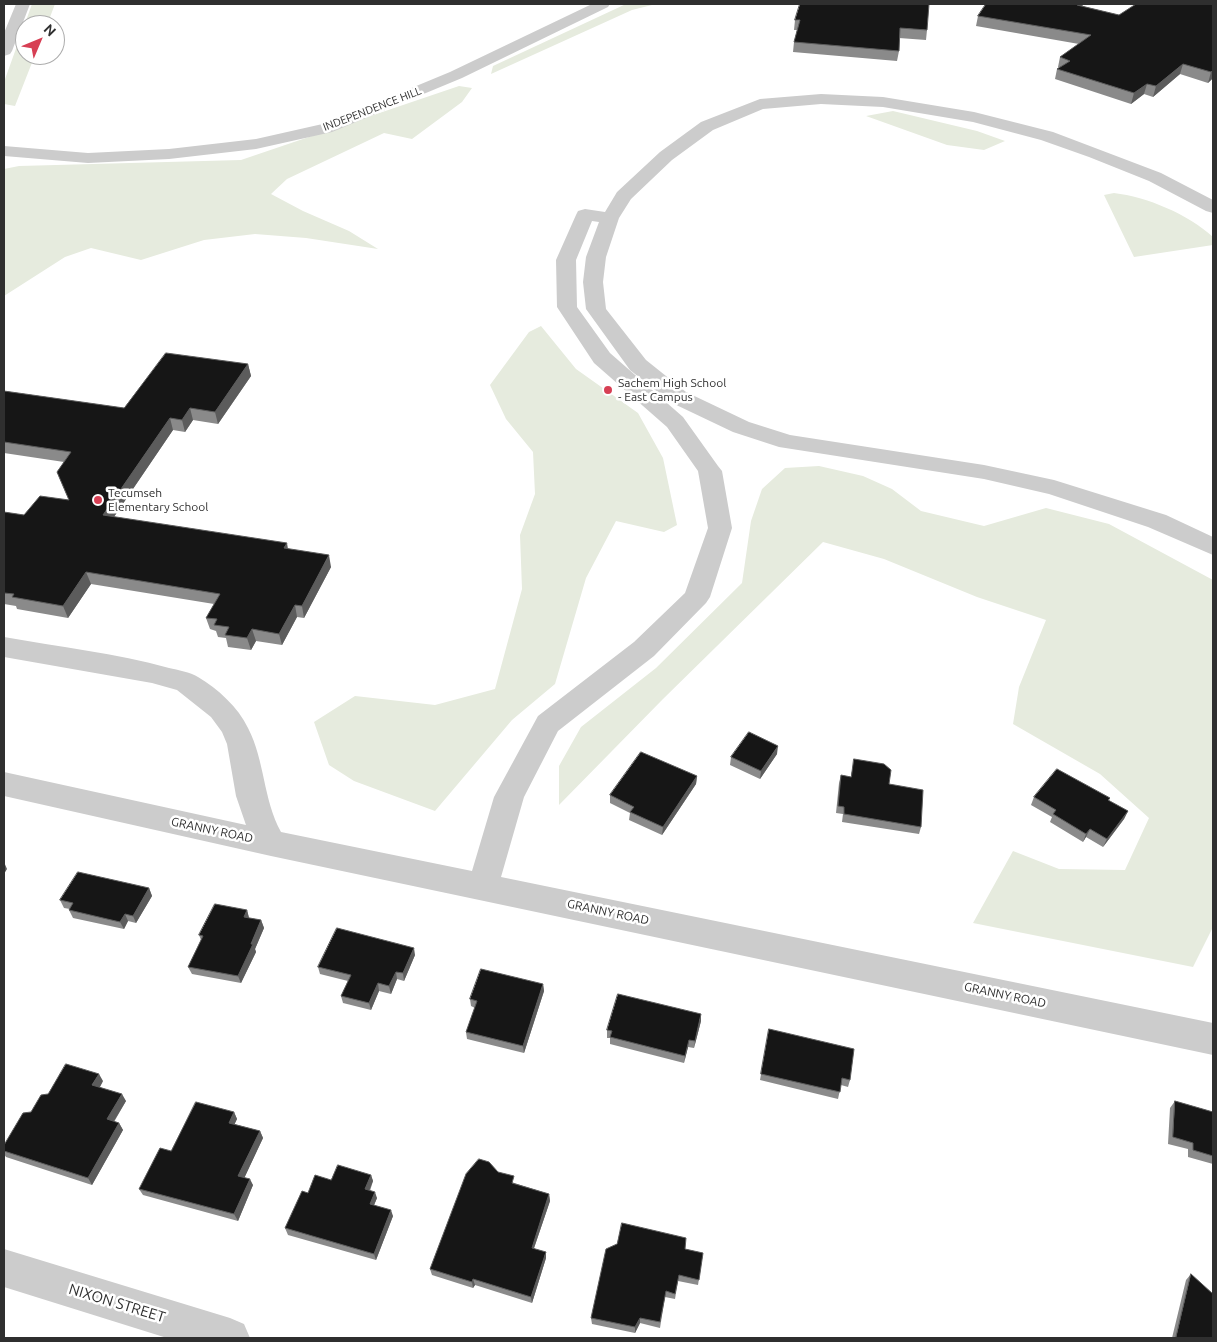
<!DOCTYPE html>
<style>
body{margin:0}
#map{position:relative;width:1217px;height:1342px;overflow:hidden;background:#fff;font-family:Ubuntu,sans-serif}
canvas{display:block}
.frame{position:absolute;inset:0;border:5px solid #2f2f2f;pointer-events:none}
.north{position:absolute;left:15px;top:15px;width:50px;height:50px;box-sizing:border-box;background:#fff;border:1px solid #acacac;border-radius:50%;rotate:45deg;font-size:14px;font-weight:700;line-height:20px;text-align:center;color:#2f2f2f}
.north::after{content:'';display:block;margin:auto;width:18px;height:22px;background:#d73f54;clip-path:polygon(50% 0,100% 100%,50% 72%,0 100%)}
</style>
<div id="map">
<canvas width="1217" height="1342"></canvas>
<div class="frame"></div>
<div class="north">N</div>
</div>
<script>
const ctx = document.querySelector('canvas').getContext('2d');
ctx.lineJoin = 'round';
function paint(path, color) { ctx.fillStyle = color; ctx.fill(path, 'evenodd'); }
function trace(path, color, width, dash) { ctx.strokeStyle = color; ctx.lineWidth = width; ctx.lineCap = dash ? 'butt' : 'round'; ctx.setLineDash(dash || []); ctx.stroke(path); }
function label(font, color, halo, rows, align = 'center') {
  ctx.font = font + ' Ubuntu,sans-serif'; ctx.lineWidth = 5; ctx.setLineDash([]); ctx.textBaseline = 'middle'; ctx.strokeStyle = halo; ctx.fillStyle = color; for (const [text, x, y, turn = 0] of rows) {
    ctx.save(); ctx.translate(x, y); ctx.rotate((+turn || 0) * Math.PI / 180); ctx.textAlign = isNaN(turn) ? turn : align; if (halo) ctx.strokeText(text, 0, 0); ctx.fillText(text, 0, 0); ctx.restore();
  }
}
const green = new Path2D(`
 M 32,4 L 55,4 L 47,25 L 25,25 L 25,55 L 35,55 L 15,106 L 4,104 L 4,82 Z
 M 626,4 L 656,4 L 632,10 L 491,74 L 493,66 Z
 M 459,86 L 472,88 L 462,102 L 412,139 L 384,133 L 287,179 L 271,194 L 303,211 L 349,231 L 378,249 L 306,238 L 255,234 L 204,240 L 141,260 L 91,248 L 65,257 L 4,296 L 4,169 L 19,166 L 241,160 Z
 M 893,111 L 977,131 L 1005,141 L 984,150 L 947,145 L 866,116 Z
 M 1114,193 C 1147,197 1188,214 1213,237 L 1213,245 L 1134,257 L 1104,195 Z
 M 541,326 L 576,369 L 638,413 L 663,458 L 677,525 L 664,532 L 616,521 L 586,578 L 555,684 L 512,720 L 435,811 L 354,781 L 329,765 L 314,722 L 355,696 L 435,705 L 495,689 L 522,589 L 520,535 L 535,494 L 533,452 L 506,419 L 490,385 L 529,332 Z
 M 819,466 L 863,476 L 892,489 L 921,511 L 984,526 L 1046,508 L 1109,524 L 1213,580 L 1213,927 L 1193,967 L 973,923 L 1013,851 L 1059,869 L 1125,870 L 1149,818 L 1100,774 L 1013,724 L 1019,687 L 1046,620 L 977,597 L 884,559 L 823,542 L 663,699 L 559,805 L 559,766 L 581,727 L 656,668 L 742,583 L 751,521 L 762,489 L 785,468 Z`);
const minor = new Path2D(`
 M 16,4 L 30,4 L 12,51 L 10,54 L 4,56 L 4,33 Z
 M 592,4 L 610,4 L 608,7 L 462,78 L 332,132 L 256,149 L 169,159 L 88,163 L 4,156 L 4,146 L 88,153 L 169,149 L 256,139 L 327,123 L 450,72 Z
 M 821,94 L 883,97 L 974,112 L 1053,132 L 1161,173 L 1213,200 L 1213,213 L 1206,211 L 1149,181 L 1089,157 L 1041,140 L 973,122 L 883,107 L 821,104 L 763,109 L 713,130 L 672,160 L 631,199 L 619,218 L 606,257 L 603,282 L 606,309 L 646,360 L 686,392 L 749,422 L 790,435 L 984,465 L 1054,480 L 1166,515 L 1213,537 L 1213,555 L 1148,527 L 1049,494 L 984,479 L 779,447 L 733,432 L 670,402 L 630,370 L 586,309 L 583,282 L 586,257 L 599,222 L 592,221 L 576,260 L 577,307 L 610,353 L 683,417 L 718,466 L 722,471 L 732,528 L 710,597 L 706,603 L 654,656 L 558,731 L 524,797 L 501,877 L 1213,1023 L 1213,1055 L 271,856 L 4,796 L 4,772 L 246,825 L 236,796 L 227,744 L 222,732 L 211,717 L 177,690 L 152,683 L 4,657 L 4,637 C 59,647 116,653 169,668 C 178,670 190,672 198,677 C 218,689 238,707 248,728 C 265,761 263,799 281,832 L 472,871 L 494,797 L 538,716 L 634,642 L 685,593 L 708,528 L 698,471 L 667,427 L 594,363 L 557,307 L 556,260 L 576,215 L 578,211 L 585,209 L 605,212 L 617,192 L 660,152 L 701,122 L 760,99 Z
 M 4,1249 L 230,1318 L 244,1324 L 250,1338 L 167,1338 L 4,1287 Z`);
const wall = new Path2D(`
 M 1213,4 L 1213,78 L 1208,83 L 1180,74 L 1153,97 L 1144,94 L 1131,104 L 1055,79 L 1057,69 L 1059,68 L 1058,67 L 1060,57 L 1079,44 L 976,26 L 978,16 L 1082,6 L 1119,15 Z
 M 795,20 L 927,30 L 926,40 L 899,38 L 899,51 L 897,61 L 793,52 L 794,42 L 797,30 L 794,30 Z
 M 248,364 L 251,376 L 218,424 L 193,420 L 185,432 L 173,430 L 114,517 L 288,549 L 331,567 L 304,618 L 297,617 L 282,645 L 256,641 L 251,650 L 228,647 L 226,638 L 218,637 L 216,631 L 210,629 L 206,618 L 214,604 L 91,584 L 68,618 L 17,609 L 16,606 L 4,604 L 4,512 L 24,515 L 69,500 L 57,472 L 64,462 L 4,453 L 4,391 L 124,408 Z
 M 777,754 L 760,779 L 730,765 L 731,757 Z
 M 854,759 L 889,784 L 921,827 L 919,834 L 842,822 L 843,814 L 836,813 L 839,783 L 841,775 L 851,777 Z
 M 697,776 L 696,784 L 662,835 L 629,820 L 630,813 L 610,803 L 610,795 Z
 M 1034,797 L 1110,798 L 1109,801 L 1128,811 L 1124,819 L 1103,847 L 1086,837 L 1083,842 L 1050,822 L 1052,817 L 1031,805 Z
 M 149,888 L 152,896 L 136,923 L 128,921 L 124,929 L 73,918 L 69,910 L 70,909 L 64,908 L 60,900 Z
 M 247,910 L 249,918 L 261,920 L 264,928 L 255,949 L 256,952 L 241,983 L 192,974 L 188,967 L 201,940 L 199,935 Z
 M 415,955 L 404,981 L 397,979 L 391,994 L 379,991 L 371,1010 L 343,1003 L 341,996 L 348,981 L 320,974 L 318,967 Z
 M 543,984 L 544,991 L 524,1053 L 467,1039 L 466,1032 L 475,1008 L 471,1006 L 470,999 Z
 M 701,1021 L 694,1048 L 688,1047 L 684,1063 L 610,1044 L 610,1038 L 607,1038 L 607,1030 Z
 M 769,1029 L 850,1080 L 848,1087 L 841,1085 L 838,1099 L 760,1080 Z
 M 103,1081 L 100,1087 L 126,1101 L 114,1122 L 119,1123 L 123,1130 L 92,1185 L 6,1157 L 4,1154 L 4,1145 Z
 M 1175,1101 L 1213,1112 L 1213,1164 L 1188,1157 L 1188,1149 L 1168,1144 L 1170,1108 Z
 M 234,1112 L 237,1119 L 234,1124 L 260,1131 L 263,1138 L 244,1178 L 253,1185 L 238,1221 L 143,1195 L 139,1189 L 171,1151 Z
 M 498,1172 L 514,1183 L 549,1194 L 550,1201 L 534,1248 L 546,1258 L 532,1303 L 475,1285 L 473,1288 L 432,1275 L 430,1269 Z
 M 371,1175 L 373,1181 L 370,1191 L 377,1198 L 374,1205 L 393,1216 L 376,1260 L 288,1235 L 285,1228 L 308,1193 L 331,1180 Z
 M 685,1249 L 703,1253 L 698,1285 L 678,1281 L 675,1299 L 665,1297 L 660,1328 L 640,1323 L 635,1333 L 592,1324 L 591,1318 Z
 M 1191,1274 L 1213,1338 L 1172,1338 L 1186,1280 Z`);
const shadedWall = new Path2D(`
 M 1078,4 L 1084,4 L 1074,15 L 1077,5 Z
 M 1183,64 L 1180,74 L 1153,97 L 1156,86 Z
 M 1213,70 L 1213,78 L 1208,83 L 1211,72 Z
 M 1147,84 L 1144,94 L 1131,104 L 1134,93 Z
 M 248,364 L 251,376 L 218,424 L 215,412 Z
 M 190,408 L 193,420 L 185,432 L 182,420 Z
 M 170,418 L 173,430 L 107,527 L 103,515 Z
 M 287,543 L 289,555 L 284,548 Z
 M 329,555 L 331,567 L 304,618 L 302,606 Z
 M 86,572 L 91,584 L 68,618 L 63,606 Z
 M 295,605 L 297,617 L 282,645 L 279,634 Z
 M 252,629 L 256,641 L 251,650 L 247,638 Z
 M 778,746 L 777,754 L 760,779 L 761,771 Z
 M 697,776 L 696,784 L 662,835 L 663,827 Z
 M 1128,811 L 1124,819 L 1103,847 L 1107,839 Z
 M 1090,829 L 1086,837 L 1083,842 L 1086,834 Z
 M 4,862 L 7,869 L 4,874 Z
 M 149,888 L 152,896 L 136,923 L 133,916 Z
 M 247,910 L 249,918 L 247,925 L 244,917 Z
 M 125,914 L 128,921 L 124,929 L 120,922 Z
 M 261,920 L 264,928 L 255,949 L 256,952 L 241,983 L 238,976 Z
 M 414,948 L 415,955 L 404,981 L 403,973 Z
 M 396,972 L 397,979 L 391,994 L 389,986 Z
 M 378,983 L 379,991 L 371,1010 L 369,1003 Z
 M 543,984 L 544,991 L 524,1053 L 523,1046 Z
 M 701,1014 L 701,1021 L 694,1048 L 695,1041 Z
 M 689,1040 L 688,1047 L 684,1063 L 685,1056 Z
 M 99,1074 L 103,1081 L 97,1092 L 92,1085 Z
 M 122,1094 L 126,1101 L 111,1126 L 107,1119 Z
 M 234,1112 L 237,1119 L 232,1130 L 229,1123 Z
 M 119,1123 L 123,1130 L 92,1185 L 88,1178 Z
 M 260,1131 L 263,1138 L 242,1183 L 238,1176 Z
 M 371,1175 L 373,1181 L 367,1196 L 365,1189 Z
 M 250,1179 L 253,1185 L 238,1221 L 234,1214 Z
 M 375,1192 L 377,1198 L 372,1210 L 370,1204 Z
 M 549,1194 L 550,1201 L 532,1254 L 532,1248 Z
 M 391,1210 L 393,1216 L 376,1260 L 374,1254 Z
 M 546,1252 L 546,1258 L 532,1303 L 531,1297 Z
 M 473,1279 L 475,1285 L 473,1288 L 472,1282 Z
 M 640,1318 L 640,1323 L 635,1333 L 635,1327 Z`);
const building = new Path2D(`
 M 800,4 L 929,4 L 927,30 L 900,28 L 899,51 L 794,42 L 800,20 L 795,20 Z
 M 986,4 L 1078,4 L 1077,5 L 1119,15 L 1136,4 L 1213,4 L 1213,70 L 1211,72 L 1183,64 L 1156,86 L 1147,84 L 1134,93 L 1057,69 L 1070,61 L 1060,57 L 1091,35 L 978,16 Z
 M 166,353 L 248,364 L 215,412 L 190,408 L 182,420 L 170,418 L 103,515 L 287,543 L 284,548 L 329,555 L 302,606 L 295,605 L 279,634 L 252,629 L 247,638 L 225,635 L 229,627 L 214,625 L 217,619 L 206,618 L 220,594 L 86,572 L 63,606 L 12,597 L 14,594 L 4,593 L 4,512 L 24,515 L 40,496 L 69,500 L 57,472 L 71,452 L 4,442 L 4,391 L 124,408 Z
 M 749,732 L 778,746 L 761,771 L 731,757 Z
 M 641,752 L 697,776 L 663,827 L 630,812 L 634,807 L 610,795 Z
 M 854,759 L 884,764 L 891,770 L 889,784 L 923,790 L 921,827 L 844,814 L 844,807 L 838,806 L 841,775 L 851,777 Z
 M 1057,769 L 1110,798 L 1108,800 L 1128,811 L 1107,839 L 1090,829 L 1086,834 L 1053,814 L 1056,810 L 1034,797 Z
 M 78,872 L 149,888 L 133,916 L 125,914 L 120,922 L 69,910 L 73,903 L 60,900 Z
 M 215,904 L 247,910 L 244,917 L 261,920 L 251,944 L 253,944 L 238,976 L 188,967 L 203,936 L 199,935 Z
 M 337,928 L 414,948 L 403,973 L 396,972 L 389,986 L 378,983 L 369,1003 L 341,996 L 351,975 L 318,967 Z
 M 481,969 L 543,984 L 523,1046 L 466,1032 L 477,1001 L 470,999 Z
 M 618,994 L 701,1014 L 695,1041 L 689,1040 L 685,1056 L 610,1037 L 612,1031 L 607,1030 Z
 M 769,1029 L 854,1049 L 850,1080 L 842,1078 L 840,1092 L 761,1074 Z
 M 66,1064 L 99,1074 L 92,1085 L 122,1094 L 107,1119 L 119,1123 L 88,1178 L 4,1151 L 4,1145 L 23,1113 L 31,1112 L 41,1095 L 48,1094 Z
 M 1175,1101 L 1213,1112 L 1213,1156 L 1193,1150 L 1193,1143 L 1173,1137 Z
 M 196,1102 L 234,1112 L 229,1123 L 260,1131 L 238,1176 L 250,1179 L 234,1214 L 139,1189 L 160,1148 L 171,1151 Z
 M 479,1159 L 489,1162 L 498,1172 L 514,1176 L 512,1183 L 549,1194 L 532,1248 L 546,1252 L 531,1297 L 473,1279 L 472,1282 L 430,1269 L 466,1174 Z
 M 338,1165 L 371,1175 L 365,1189 L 375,1192 L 370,1204 L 391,1210 L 374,1254 L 285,1228 L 302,1191 L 308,1193 L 315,1175 L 331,1180 Z
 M 622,1223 L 686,1238 L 685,1249 L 703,1253 L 699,1280 L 679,1275 L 675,1294 L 666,1291 L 660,1322 L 640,1318 L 635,1327 L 591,1318 L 606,1249 L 617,1244 Z
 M 1191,1274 L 1213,1294 L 1213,1338 L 1176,1338 Z`);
const markers = [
 [608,390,5,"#d73f54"],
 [98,500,5,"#d73f54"]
];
const farStreetnames = [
 ["INDEPENDENCE HILL",372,109,-21]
];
const poiNames = [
 ["Sachem High School",618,383],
 ["- East Campus",618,397],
 ["Tecumseh",108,493],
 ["Elementary School",108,507]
];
const streetNames = [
 ["GRANNY ROAD",212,830,12],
 ["GRANNY ROAD",608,912,12],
 ["GRANNY ROAD",1005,995,12]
];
const nearStreetnames = [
 ["NIXON STREET",117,1303,17]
];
paint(green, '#e6ebde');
paint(minor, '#ccc');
paint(wall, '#8a8a8a');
paint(shadedWall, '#5c5c5c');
paint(building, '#161616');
trace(building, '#5c5c5c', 1);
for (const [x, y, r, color] of markers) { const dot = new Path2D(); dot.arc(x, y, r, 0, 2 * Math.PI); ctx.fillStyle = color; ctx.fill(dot); trace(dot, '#fff', 2); }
label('11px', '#2f2f2f', '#fff', farStreetnames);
label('12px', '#2f2f2f', '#fff', poiNames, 'left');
label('12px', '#2f2f2f', '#fff', streetNames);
label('15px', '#2f2f2f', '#fff', nearStreetnames);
</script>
